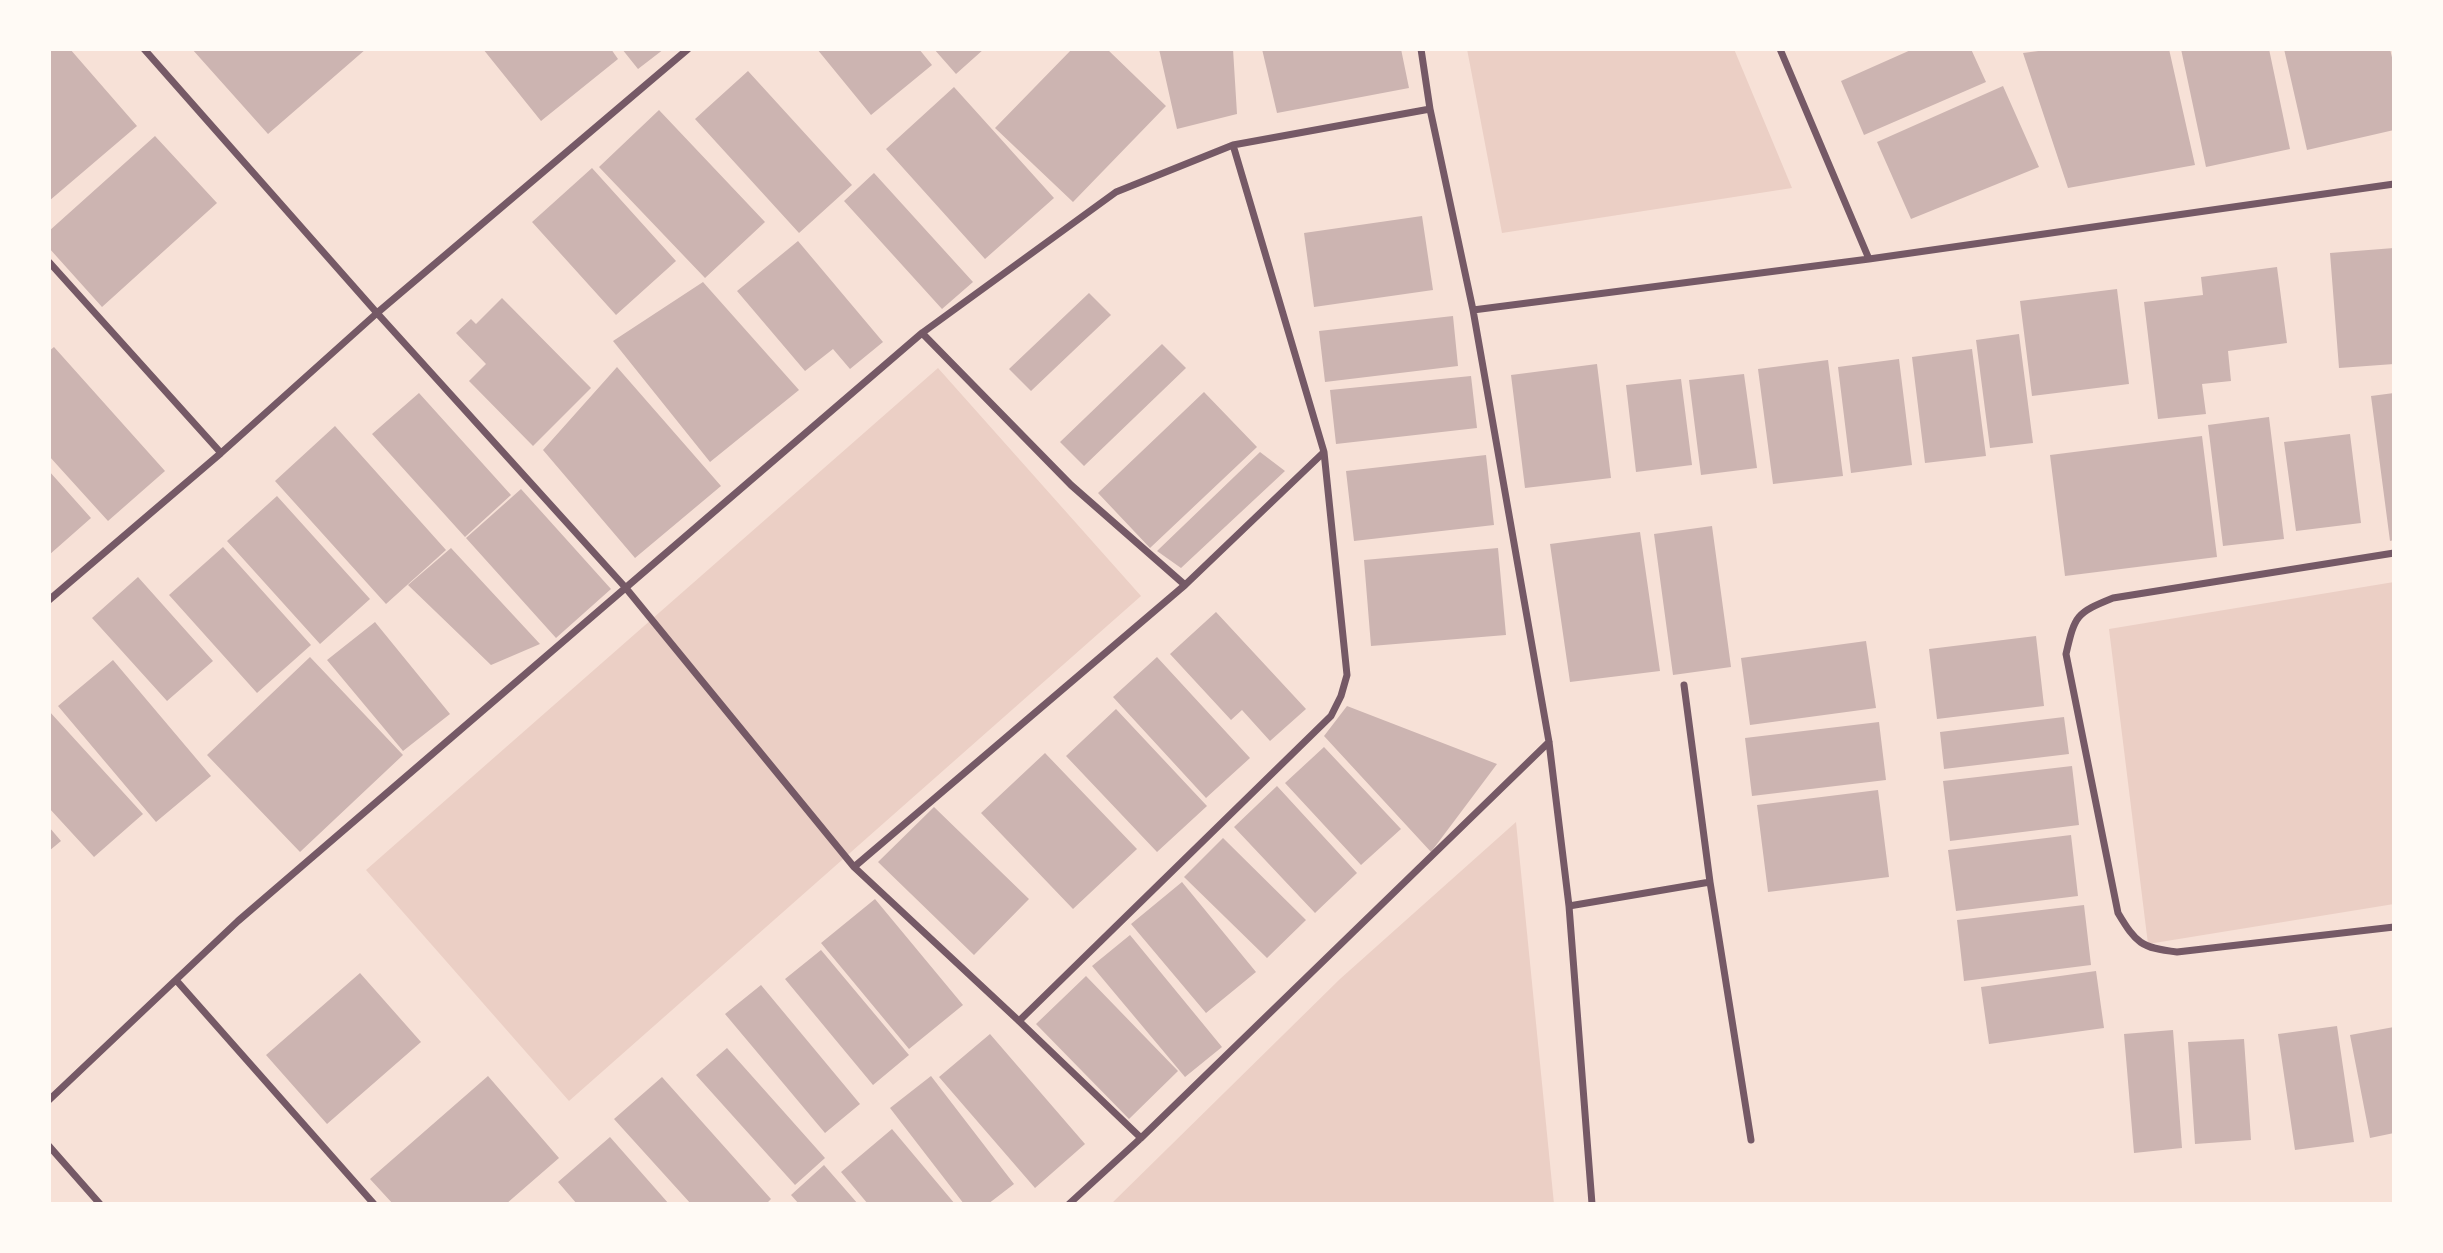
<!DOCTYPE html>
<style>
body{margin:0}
#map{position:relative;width:2443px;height:1253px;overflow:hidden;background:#f7e1d7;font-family:Commissioner,sans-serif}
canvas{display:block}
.frame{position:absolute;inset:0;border:51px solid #fffaf5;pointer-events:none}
</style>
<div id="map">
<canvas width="2443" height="1253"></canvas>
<div class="frame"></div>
</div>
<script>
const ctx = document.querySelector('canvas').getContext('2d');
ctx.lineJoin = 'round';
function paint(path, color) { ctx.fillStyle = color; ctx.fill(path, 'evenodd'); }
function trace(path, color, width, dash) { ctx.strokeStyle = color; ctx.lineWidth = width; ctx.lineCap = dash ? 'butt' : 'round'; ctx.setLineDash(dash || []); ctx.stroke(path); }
const green = new Path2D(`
 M 1467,49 L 1734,49 L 1792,188 L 1502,233 Z
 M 938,368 L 1141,596 L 569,1101 L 366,870 Z
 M 2394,582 L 2394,904 L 2148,944 L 2109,629 Z
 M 1516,822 L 1554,1204 L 1111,1204 L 1340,979 Z`);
const building = new Path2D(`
 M 49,49 L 70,49 L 137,126 L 49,201 Z
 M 192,49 L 366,49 L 268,134 Z
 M 483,49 L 611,49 L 618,59 L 541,121 Z
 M 622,49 L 664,49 L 638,69 Z
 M 817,49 L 919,49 L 932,65 L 871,115 Z
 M 934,49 L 984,49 L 956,74 Z
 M 1072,49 L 1107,49 L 1166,106 L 1073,202 L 995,128 Z
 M 1159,49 L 1233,49 L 1237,114 L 1177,129 Z
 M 1262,49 L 1401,49 L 1409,88 L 1277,113 Z
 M 1913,49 L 1971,49 L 1986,82 L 1864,135 L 1841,81 Z
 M 2054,49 L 2169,49 L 2195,165 L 2068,188 L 2023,53 Z
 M 2181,49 L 2269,49 L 2290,149 L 2206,167 Z
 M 2284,49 L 2390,49 L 2394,66 L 2394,130 L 2307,150 Z
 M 748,71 L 852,185 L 799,233 L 695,119 Z
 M 2003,86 L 2039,167 L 1911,219 L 1877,142 Z
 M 954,87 L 1054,198 L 985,259 L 886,149 Z
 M 659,110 L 765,222 L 705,278 L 599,167 Z
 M 155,136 L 217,203 L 102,307 L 49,248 L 49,231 Z
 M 592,168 L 676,261 L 616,315 L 532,222 Z
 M 874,173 L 973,282 L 942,309 L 844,201 Z
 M 1422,216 L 1433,290 L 1314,307 L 1304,233 Z
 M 798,241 L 883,342 L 850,369 L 833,349 L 805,371 L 737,291 Z
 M 2394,248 L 2394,364 L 2339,368 L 2330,253 Z
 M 2277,267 L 2287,343 L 2228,351 L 2231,381 L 2202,384 L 2206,414 L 2158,419 L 2144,302 L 2203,295 L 2201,277 Z
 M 703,282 L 799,390 L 710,462 L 613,341 Z
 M 2117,289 L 2129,384 L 2032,396 L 2020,301 Z
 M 1089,293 L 1111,315 L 1031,391 L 1009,369 Z
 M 502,298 L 591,388 L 533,446 L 469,381 L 486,364 L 456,333 L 471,319 L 476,324 Z
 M 1453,316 L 1458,366 L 1325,382 L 1319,331 Z
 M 2019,334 L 2033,443 L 1990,448 L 1976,340 Z
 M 1162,344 L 1186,368 L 1084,466 L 1060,442 Z
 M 54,347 L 165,471 L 108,521 L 49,456 L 49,351 Z
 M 1972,349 L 1986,456 L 1925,463 L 1912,357 Z
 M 1899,359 L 1912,465 L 1851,473 L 1838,367 Z
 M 1828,360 L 1843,476 L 1773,484 L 1758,369 Z
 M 1597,364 L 1611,478 L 1525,488 L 1511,375 Z
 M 617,367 L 721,486 L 635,558 L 543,450 Z
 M 1744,374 L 1757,468 L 1701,475 L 1689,380 Z
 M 1471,376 L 1477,428 L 1336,444 L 1330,390 Z
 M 1681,379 L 1692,465 L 1636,472 L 1626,385 Z
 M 1204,392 L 1257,447 L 1150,548 L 1098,493 Z
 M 419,393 L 511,495 L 465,537 L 372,434 Z
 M 2394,393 L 2394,540 L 2390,541 L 2371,396 Z
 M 2269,417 L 2284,539 L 2223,546 L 2208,425 Z
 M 335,426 L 446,550 L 386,604 L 275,481 Z
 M 2350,434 L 2361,523 L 2296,531 L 2284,442 Z
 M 2202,436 L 2217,557 L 2065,576 L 2050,455 Z
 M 1260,452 L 1285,471 L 1181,568 L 1157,551 Z
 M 1486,455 L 1494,525 L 1354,541 L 1346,471 Z
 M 49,471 L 91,518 L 49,555 Z
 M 521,489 L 611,589 L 556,638 L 466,538 Z
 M 277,496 L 370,599 L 320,644 L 227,541 Z
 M 1712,526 L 1731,667 L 1673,675 L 1654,534 Z
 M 1640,532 L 1660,671 L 1570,682 L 1550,544 Z
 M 223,547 L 311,645 L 257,693 L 169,595 Z
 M 451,548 L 540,644 L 491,665 L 408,585 Z
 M 1498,548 L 1506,635 L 1371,646 L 1364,560 Z
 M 138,577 L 213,661 L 167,701 L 92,618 Z
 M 1216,612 L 1306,709 L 1270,741 L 1242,710 L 1231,720 L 1170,654 Z
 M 375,622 L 450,714 L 403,751 L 327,660 Z
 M 2036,636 L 2044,706 L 1937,719 L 1929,649 Z
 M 1866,641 L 1876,708 L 1750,725 L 1741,658 Z
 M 310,657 L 403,755 L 300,852 L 207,755 Z
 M 1157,657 L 1250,758 L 1206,798 L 1113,697 Z
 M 113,660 L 211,776 L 156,822 L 58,706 Z
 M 1347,706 L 1497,764 L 1431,852 L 1324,736 Z
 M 1116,709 L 1207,806 L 1157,852 L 1066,756 Z
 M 49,711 L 143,814 L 94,857 L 49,808 Z
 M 2064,717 L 2069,754 L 1944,769 L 1940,732 Z
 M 1879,722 L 1886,780 L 1752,796 L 1745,738 Z
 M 1324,747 L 1401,829 L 1361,865 L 1285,783 Z
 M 1045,753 L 1137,849 L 1073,909 L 981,813 Z
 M 2072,766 L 2079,825 L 1950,841 L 1943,781 Z
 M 1277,786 L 1357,873 L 1315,913 L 1234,827 Z
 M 1878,790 L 1889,877 L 1768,892 L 1757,805 Z
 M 934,807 L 1029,899 L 974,955 L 878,862 Z
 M 49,827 L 61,841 L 49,851 Z
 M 2071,835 L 2078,896 L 1956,911 L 1948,850 Z
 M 1223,838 L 1306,920 L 1267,958 L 1184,877 Z
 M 1182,882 L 1256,972 L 1206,1013 L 1131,924 Z
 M 875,899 L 963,1005 L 909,1049 L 821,943 Z
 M 2084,905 L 2091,965 L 1964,981 L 1957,920 Z
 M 1130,935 L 1222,1047 L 1185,1077 L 1092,966 Z
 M 821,950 L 909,1055 L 873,1085 L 785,979 Z
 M 2096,971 L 2104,1028 L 1989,1044 L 1981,987 Z
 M 360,973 L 421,1042 L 327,1124 L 266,1055 Z
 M 1086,976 L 1178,1071 L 1129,1119 L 1036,1024 Z
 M 761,985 L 860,1104 L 825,1133 L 725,1014 Z
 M 2337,1026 L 2354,1142 L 2295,1150 L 2278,1034 Z
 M 2394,1027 L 2394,1133 L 2370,1138 L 2350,1035 Z
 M 2173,1030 L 2182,1148 L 2134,1153 L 2124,1034 Z
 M 990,1034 L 1085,1144 L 1035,1188 L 939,1077 Z
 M 2244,1039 L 2251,1140 L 2195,1144 L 2188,1042 Z
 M 727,1048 L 825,1158 L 795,1185 L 696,1075 Z
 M 488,1076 L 559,1158 L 506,1204 L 393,1204 L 370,1179 Z
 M 931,1076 L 1014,1184 L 988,1204 L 964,1204 L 890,1108 Z
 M 662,1077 L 771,1199 L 766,1204 L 691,1204 L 614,1119 Z
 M 892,1129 L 955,1204 L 868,1204 L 841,1172 Z
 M 610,1137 L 669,1204 L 577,1204 L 558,1182 Z
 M 824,1165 L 858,1204 L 799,1204 L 791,1195 Z`);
const minor = new Path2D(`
 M 144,49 L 377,313 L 625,587 L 854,867 L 1019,1021 L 1141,1138
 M 1421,49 L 1430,109 L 1473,310 L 1549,742 L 1569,906 L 1592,1204
 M 1780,49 L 1869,259
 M 49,262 L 221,453
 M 1473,310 L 1869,259 L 2394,184
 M 2394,553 L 2113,598 C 2076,613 2075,615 2066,654 L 2118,913 C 2136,943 2141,948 2177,952 L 2394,927
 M 1185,585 L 1324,452 L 1233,145
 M 49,600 L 221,453 L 377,313 L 688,49
 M 854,867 L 1185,585 L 1071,485 L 922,333
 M 1710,882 L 1751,1140
 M 1569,906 L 1710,882 L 1684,685
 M 176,980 L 374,1204
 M 1019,1021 L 1331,716 L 1341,696 L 1347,675 L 1324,452
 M 49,1100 L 238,921 L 922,333 L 1116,192 L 1233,145 L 1430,109
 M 49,1146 L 100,1204
 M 1069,1204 L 1141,1138 L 1549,742`);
paint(green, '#ebcfc5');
paint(building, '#ccb4b1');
trace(minor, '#755966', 7);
</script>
